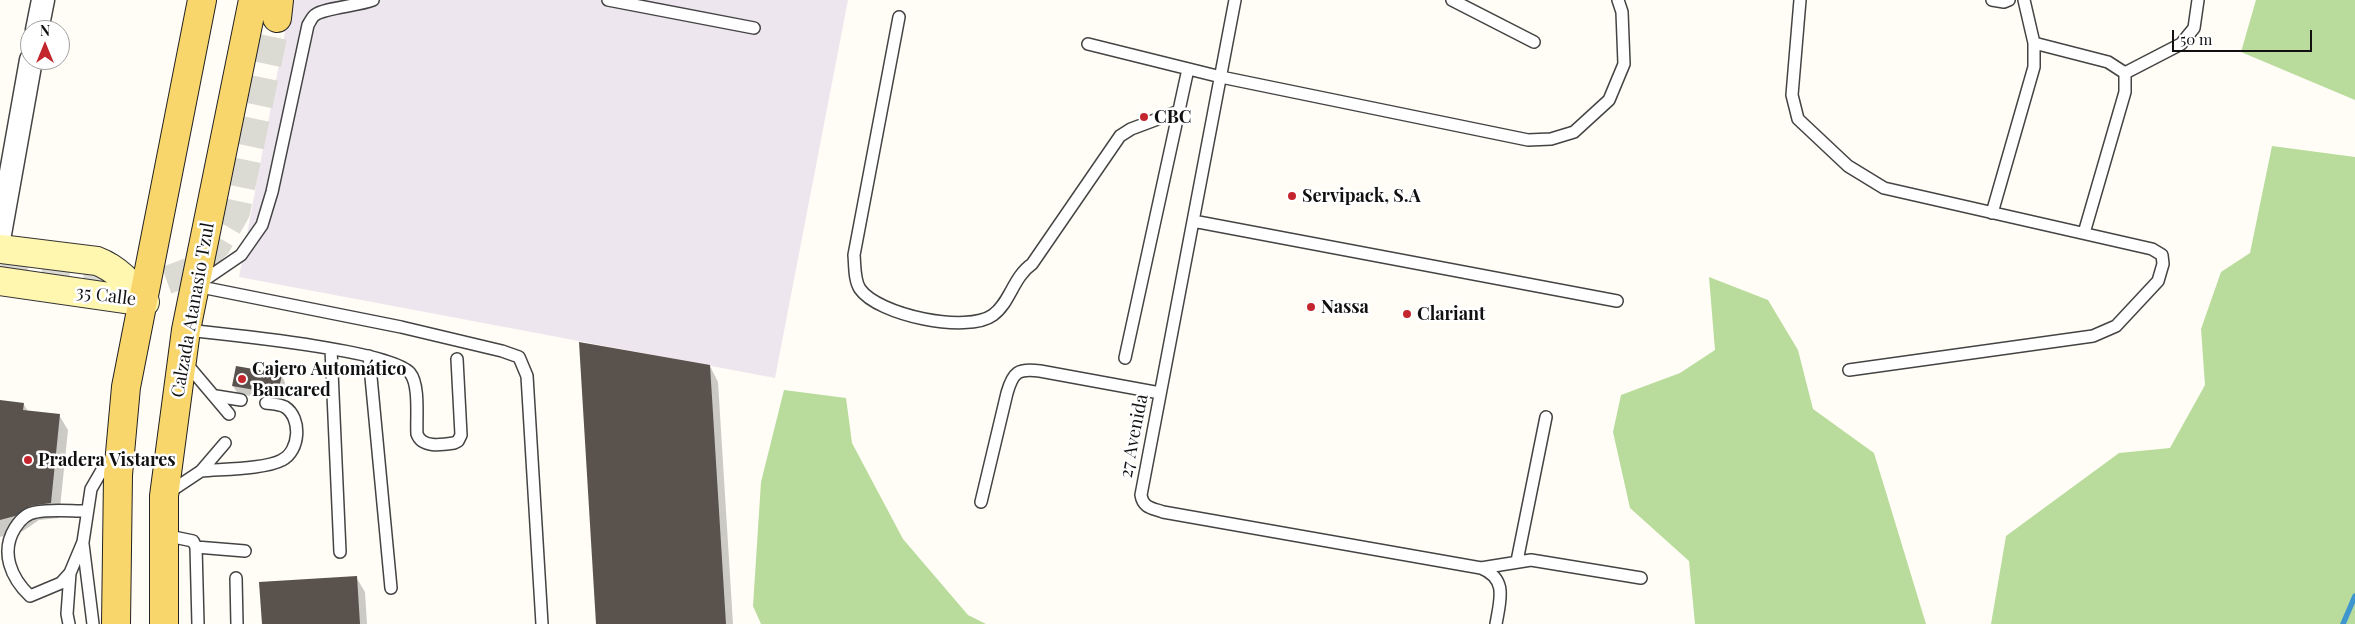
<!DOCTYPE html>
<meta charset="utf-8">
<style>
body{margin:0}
#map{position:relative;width:2355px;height:624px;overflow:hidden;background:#fffdf5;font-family:"Playfair Display",serif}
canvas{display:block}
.north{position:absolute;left:20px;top:20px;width:50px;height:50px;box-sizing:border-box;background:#fff;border:1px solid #a0a0a0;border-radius:50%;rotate:0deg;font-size:14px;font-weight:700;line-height:20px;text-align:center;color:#111}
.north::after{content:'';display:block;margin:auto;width:18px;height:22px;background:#c4262e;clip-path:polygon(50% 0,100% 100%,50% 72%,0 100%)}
.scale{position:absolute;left:2172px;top:30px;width:140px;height:22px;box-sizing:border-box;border:2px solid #111;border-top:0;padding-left:6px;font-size:15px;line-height:18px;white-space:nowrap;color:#111;-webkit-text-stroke:4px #fff;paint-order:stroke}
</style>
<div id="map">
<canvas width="2355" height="624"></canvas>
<div class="north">N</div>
<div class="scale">50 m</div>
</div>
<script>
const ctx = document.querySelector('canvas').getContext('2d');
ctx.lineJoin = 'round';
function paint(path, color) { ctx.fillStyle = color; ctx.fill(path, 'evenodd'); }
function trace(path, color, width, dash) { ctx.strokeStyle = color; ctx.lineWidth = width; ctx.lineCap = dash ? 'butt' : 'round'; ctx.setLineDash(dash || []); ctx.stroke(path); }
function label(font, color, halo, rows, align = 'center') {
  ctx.font = font + ' "Playfair Display",serif'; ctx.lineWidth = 5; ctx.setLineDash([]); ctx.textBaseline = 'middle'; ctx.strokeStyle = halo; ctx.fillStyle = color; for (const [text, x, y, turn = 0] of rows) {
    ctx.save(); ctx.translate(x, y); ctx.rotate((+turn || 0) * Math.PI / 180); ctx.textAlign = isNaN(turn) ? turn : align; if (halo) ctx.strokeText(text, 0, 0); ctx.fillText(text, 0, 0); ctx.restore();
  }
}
const industrial = new Path2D(`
 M 291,0 L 848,0 L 775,378 L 239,277 Z`);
const forest = new Path2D(`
 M 2256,0 L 2355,0 L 2355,100 L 2241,52 Z
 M 2272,146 L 2355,157 L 2355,624 L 1991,624 L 2006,536 L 2119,453 L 2170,448 L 2205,385 L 2201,329 L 2221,272 L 2250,253 Z
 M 1709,277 L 1768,300 L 1798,350 L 1813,409 L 1874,453 L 1926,624 L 1695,624 L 1689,561 L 1630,508 L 1613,432 L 1621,395 L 1680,373 L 1715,350 Z
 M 784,390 L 846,398 L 852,443 L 903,539 L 968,615 L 986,624 L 761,624 L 753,606 L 761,482 Z`);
const shadow = new Path2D(`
 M 710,366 L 718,382 L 733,624 L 598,624 Z
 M 281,375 L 285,382 L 282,401 L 238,394 L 233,386 Z
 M 0,402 L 24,405 L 28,411 L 59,415 L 68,430 L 59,518 L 39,520 L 23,531 L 0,537 Z
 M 356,577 L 365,592 L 367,624 L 263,624 Z`);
const stream = new Path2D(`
 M 2343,624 L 2355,596`);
const building = new Path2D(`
 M 579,342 L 710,365 L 726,624 L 596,624 Z
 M 236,366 L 282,374 L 278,394 L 232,386 Z
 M 0,400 L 24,403 L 23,410 L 60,414 L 51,503 L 30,506 L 15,516 L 0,520 Z
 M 357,576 L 360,624 L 262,624 L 259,582 Z`);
const primaryTunnel = new Path2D(`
 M 0,267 L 102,281 L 159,283 L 189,272 L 217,245 L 236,212 L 277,18`);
const lane = new Path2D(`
 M 608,0 L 754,28
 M 1235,0 L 1141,495 C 1143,508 1152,508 1163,512 L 1481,568 C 1508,579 1500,600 1496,624
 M 1452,0 L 1534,42
 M 1800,0 L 1792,95 L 1798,119 L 1848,166 L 1884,188 L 2152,249 L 2162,255 L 2163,264 L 2158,281 L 2116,326 L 2093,336 L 1849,370
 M 1992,0 L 2004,2 L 2009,0
 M 899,17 L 854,255 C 855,265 854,280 860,289 C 878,315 967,334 993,315 C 1010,303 1013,277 1032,264 L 1120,136 L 1131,129 L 1179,111
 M 2034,43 L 2108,62 L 2125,73 L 2125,92 L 2084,233
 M 1088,44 L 1221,77 L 1528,140 L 1551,139 L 1574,132 L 1609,100 L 1624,64 L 1622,12 L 1618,0
 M 2125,73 L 2181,44 L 2194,28 L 2198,0
 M 1992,213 L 2034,67 L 2034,43 L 2024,0
 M 1193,221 L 1617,301
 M 197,285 L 241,255 L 262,225 L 272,192 L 308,25 C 310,22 312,17 315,15 C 324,8 358,6 373,0
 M 196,286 L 401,327 L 502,351 L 519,357 L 527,376 L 542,624
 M 186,330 C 222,334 392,350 410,373 C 420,385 416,419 417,434 C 422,448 441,445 454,443 L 458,441 L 461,435 L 457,359
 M 331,349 L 340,552
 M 369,356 L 391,588
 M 1125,358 L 1188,69
 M 185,362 L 229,414
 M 216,396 L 241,400
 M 201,471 C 222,469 266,469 282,460 C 300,451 302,418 285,407 C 279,404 272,404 266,403
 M 168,493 L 201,471 L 225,443
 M 981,502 L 1007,393 C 1013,372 1018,368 1040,371 L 1160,393
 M 86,511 C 70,511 51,509 36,512 C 27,513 20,520 15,528 C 0,552 11,578 30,596 L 61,583 L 70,573 L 83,542 L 91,489 L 102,470 L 118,464
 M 164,535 L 193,541 L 196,547 L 198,624
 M 83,544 L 93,624
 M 196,547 L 245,551
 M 1517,561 L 1546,417
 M 1481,568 L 1531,560 L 1641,578
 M 236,578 L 237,624
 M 69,624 L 67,614 L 70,573`);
const street = new Path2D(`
 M 37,30 L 43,0
 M 0,234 L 31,60`);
const secondary = new Path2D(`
 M 0,249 L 97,261 C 118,269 130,284 145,302
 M 0,281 L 145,302`);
const primary = new Path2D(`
 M 277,18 L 279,0
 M 116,624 L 118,475 L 126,387 L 202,0
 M 164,624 L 164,496 L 186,330 L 253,0`);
const markers = [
 [1144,117,5,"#c4262e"],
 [1292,196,5,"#c4262e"],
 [1311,307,5,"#c4262e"],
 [1407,314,5,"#c4262e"],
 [242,379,5,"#c4262e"],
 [28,460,5,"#c4262e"]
];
const poiNames = [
 ["CBC",1154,117],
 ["Servipack, S.A",1302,196],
 ["Nassa",1321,307],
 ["Clariant",1417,314],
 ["Cajero Automático",252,369],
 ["Bancared",252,390],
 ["Pradera Vistares",38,460]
];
const streetNames = [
 ["35 Calle",106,296,7],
 ["Calzada Atanasio Tzul",193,310,-80],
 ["27 Avenida",1134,436,-79]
];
paint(industrial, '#eee6ef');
paint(forest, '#b9dc9c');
paint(shadow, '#0003');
trace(stream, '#3f96cf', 5.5);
paint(building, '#5a524d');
trace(primaryTunnel, '#dbdad3', 28, [28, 14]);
trace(lane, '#444', 14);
trace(street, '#444', 25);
trace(secondary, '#333', 30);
trace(primary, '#222', 30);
trace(lane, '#fff', 11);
trace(street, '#fff', 22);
trace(secondary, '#fff6b0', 28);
trace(primary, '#f9d66b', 28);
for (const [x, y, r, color] of markers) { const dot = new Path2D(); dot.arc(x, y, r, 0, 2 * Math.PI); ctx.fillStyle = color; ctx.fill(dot); trace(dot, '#fff', 2); }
label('bold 18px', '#111', '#fff', poiNames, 'left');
label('18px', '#111', '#fff', streetNames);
</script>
